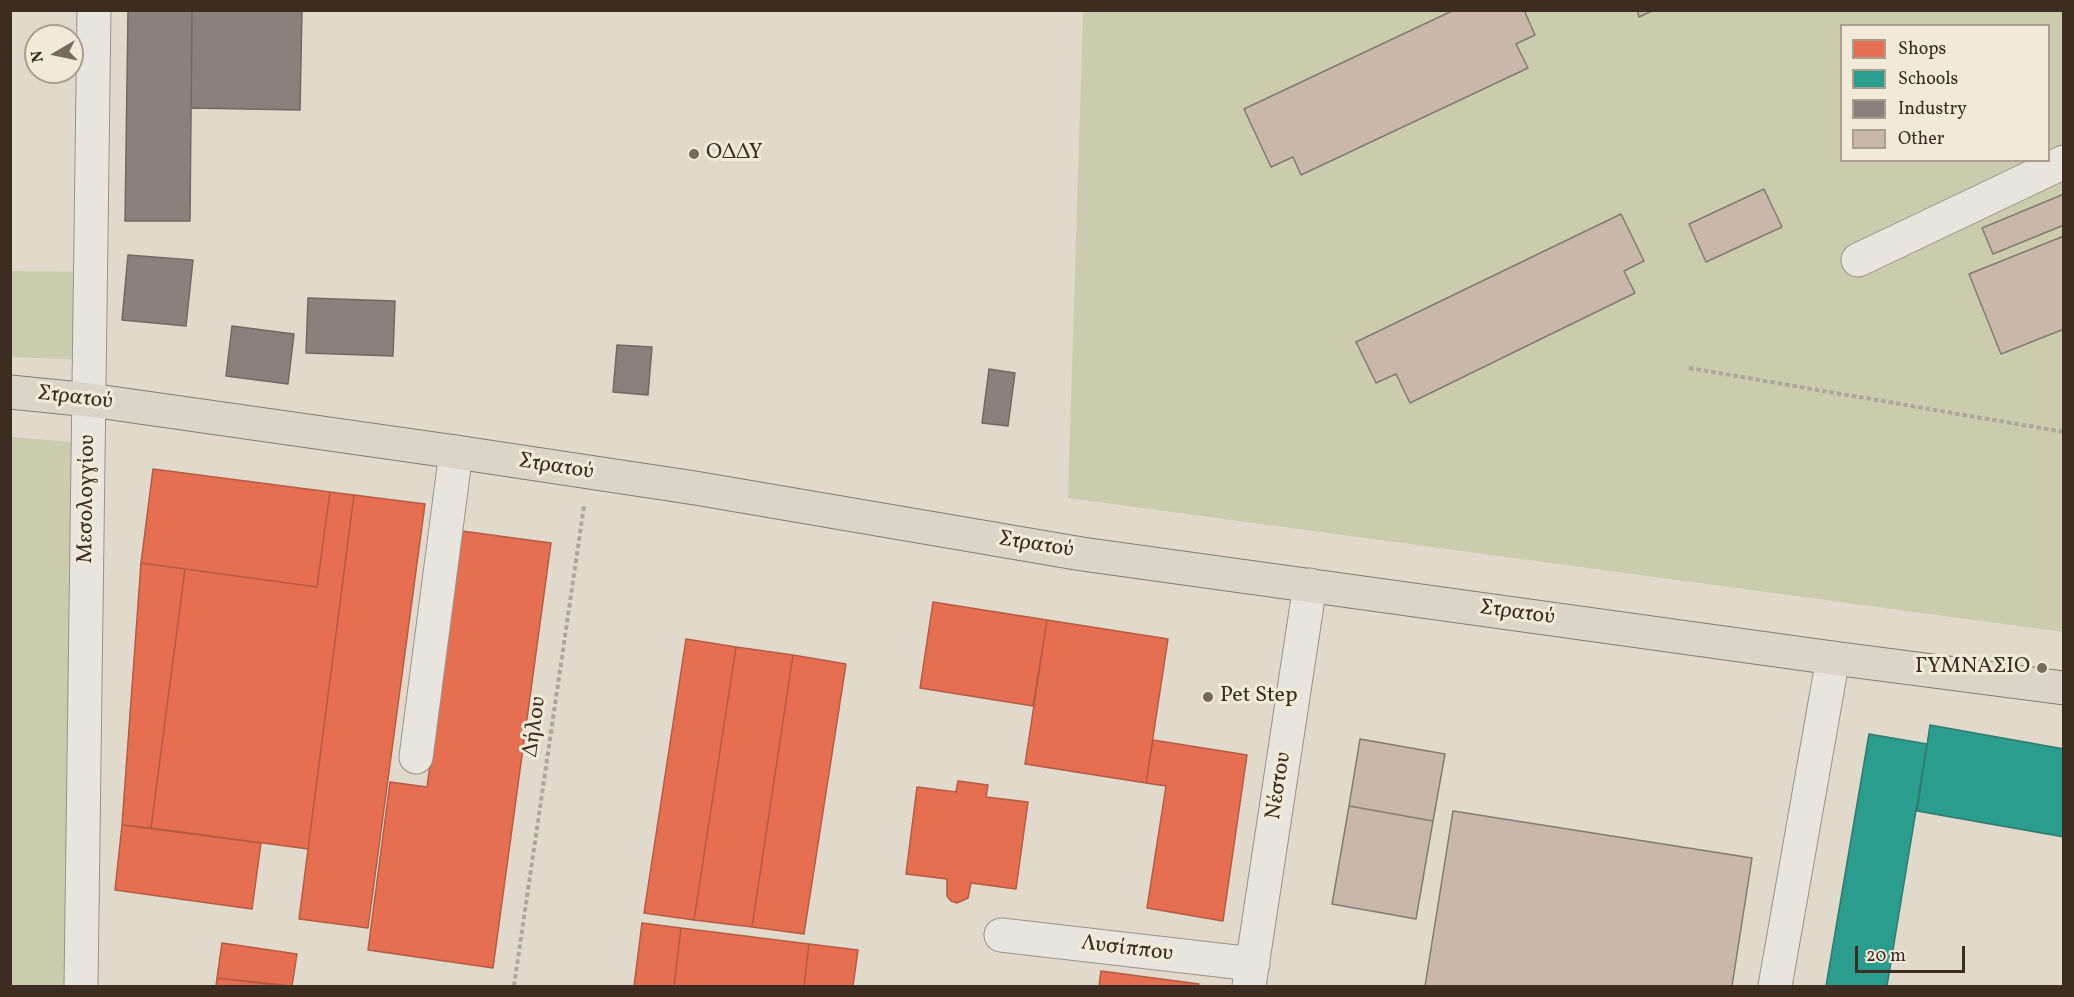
<!DOCTYPE html>
<meta charset="utf-8">
<style>
body{margin:0}
#map{position:relative;width:2074px;height:997px;overflow:hidden;background:#e1dacc;font-family:Vollkorn,serif}
canvas{display:block}
.frame{position:absolute;inset:0;border:12px solid #3c2c22;pointer-events:none}
.legend{position:absolute;left:1840px;top:24px;width:210px;height:138px;box-sizing:border-box;background:#f1ead9;border:2px solid #a99e90;margin:0;padding:8px 10px;list-style:none;font-size:18px;color:#3c2c22}
.legend li{display:flex;align-items:center;gap:12px;height:30px}
.legend b{width:30px;border:2px solid #a99e90}
.north{position:absolute;left:24px;top:24px;width:60px;height:60px;box-sizing:border-box;background:#f1ead9;border:2px solid #a99e90;border-radius:50%;rotate:261deg;font-size:16px;font-weight:700;line-height:24px;text-align:center;color:#3c2c22}
.north::after{content:'';display:block;margin:auto;width:21px;height:27px;background:#76695e;clip-path:polygon(50% 0,100% 100%,50% 72%,0 100%)}
.scale{position:absolute;left:1855px;top:946px;width:110px;height:27px;box-sizing:border-box;border:3px solid #3c2c22;border-top:0;padding-left:8px;font-size:18px;line-height:21px;white-space:nowrap;color:#3c2c22;-webkit-text-stroke:4px #f1ead9;paint-order:stroke}
</style>
<div id="map">
<canvas width="2074" height="997"></canvas>
<div class="frame"></div>
<ul class="legend">
<li><b style="height:16px;background:#e76f51"></b>Shops</li>
<li><b style="height:16px;background:#2a9d8f"></b>Schools</li>
<li><b style="height:16px;background:#8a817c"></b>Industry</li>
<li><b style="height:16px;background:#c8b7aa"></b>Other</li>
</ul>
<div class="north">N</div>
<div class="scale">20 m</div>
</div>
<script>
const ctx = document.querySelector('canvas').getContext('2d');
ctx.lineJoin = 'round';
function paint(path, color) { ctx.fillStyle = color; ctx.fill(path, 'evenodd'); }
function trace(path, color, width, dash) { ctx.strokeStyle = color; ctx.lineWidth = width; ctx.lineCap = dash ? 'butt' : 'round'; ctx.setLineDash(dash || []); ctx.stroke(path); }
function label(font, color, halo, rows, align = 'center') {
  ctx.font = font + ' Vollkorn,serif'; ctx.lineWidth = 6; ctx.setLineDash([]); ctx.textBaseline = 'middle'; ctx.strokeStyle = halo; ctx.fillStyle = color; for (const [text, x, y, turn = 0] of rows) {
    ctx.save(); ctx.translate(x, y); ctx.rotate((+turn || 0) * Math.PI / 180); ctx.textAlign = isNaN(turn) ? turn : align; if (halo) ctx.strokeText(text, 0, 0); ctx.fillText(text, 0, 0); ctx.restore();
  }
}
const green = new Path2D(`
 M 1083,11 L 2063,11 L 2063,632 L 1068,498 ZM 1842,26 L 2048,26 L 2048,160 L 1842,160 Z
 M 11,271 L 99,272 L 82,360 L 11,357 Z
 M 10,437 L 74,442 L 67,986 L 11,986 Z`);
const shops = new Path2D(`
 M 153,469 L 330,492 L 317,587 L 141,563 Z
 M 330,492 L 354,495 L 308,849 L 151,828 L 185,569 L 317,587 Z
 M 354,495 L 425,504 L 368,928 L 299,919 Z
 M 462,531 L 551,543 L 493,968 L 368,950 L 390,782 L 427,787 Z
 M 141,563 L 185,569 L 151,828 L 122,825 Z
 M 933,602 L 1047,620 L 1033,706 L 920,688 Z
 M 1047,620 L 1168,639 L 1146,783 L 1025,764 Z
 M 686,639 L 736,647 L 694,920 L 644,913 Z
 M 736,647 L 793,655 L 752,927 L 694,920 Z
 M 793,655 L 846,664 L 804,934 L 752,927 Z
 M 1153,740 L 1247,755 L 1223,921 L 1147,908 L 1166,786 L 1146,783 Z
 M 958,781 L 988,785 L 986,797 L 1028,802 L 1016,889 L 971,883 L 968,898 L 957,903 L 951,901 L 947,896 L 947,879 L 906,874 L 917,787 L 956,792 Z
 M 122,825 L 261,843 L 252,909 L 115,890 Z
 M 642,923 L 681,928 L 674,986 L 634,986 Z
 M 681,928 L 809,944 L 804,986 L 674,986 Z
 M 222,943 L 297,954 L 292,986 L 217,978 Z
 M 809,944 L 858,950 L 853,986 L 804,986 Z
 M 1101,971 L 1199,984 L 1198,986 L 1099,986 Z
 M 217,978 L 283,986 L 216,986 Z`);
const schools = new Path2D(`
 M 1930,725 L 2064,749 L 2064,837 L 1917,811 Z
 M 1869,734 L 1927,744 L 1887,986 L 1826,986 Z`);
const industry = new Path2D(`
 M 128,10 L 192,10 L 190,221 L 125,221 Z
 M 192,10 L 302,10 L 300,110 L 191,108 Z
 M 128,255 L 193,260 L 186,326 L 122,320 Z
 M 308,298 L 395,301 L 393,356 L 306,353 Z
 M 232,326 L 294,334 L 288,384 L 226,376 Z
 M 617,345 L 652,347 L 648,395 L 613,392 Z
 M 989,369 L 1015,373 L 1008,426 L 982,423 Z`);
const building = new Path2D(`
 M 1454,10 L 1524,10 L 1535,35 L 1516,44 L 1528,68 L 1301,175 L 1293,157 L 1271,167 L 1244,109 Z
 M 1637,10 L 1654,10 L 1639,17 Z
 M 1764,189 L 1782,227 L 1706,262 L 1689,224 Z
 M 2064,194 L 2064,225 L 1993,254 L 1982,228 Z
 M 1621,214 L 1644,261 L 1624,271 L 1635,293 L 1410,403 L 1396,374 L 1376,383 L 1356,342 Z
 M 2064,236 L 2064,329 L 2001,354 L 1969,274 Z
 M 1360,739 L 1445,754 L 1433,821 L 1349,806 Z
 M 1349,806 L 1433,821 L 1416,919 L 1332,904 Z
 M 1453,811 L 1752,858 L 1732,986 L 1425,986 Z`);
const path = new Path2D(`
 M 1689,368 L 2064,432
 M 514,986 L 584,506`);
const minor = new Path2D(`
 M 1858,260 L 2064,162
 M 416,757 L 456,452
 M 1001,935 L 1253,964
 M 81,986 L 94,10
 M 1249,986 L 1310,585
 M 1775,986 L 1833,658`);
const major = new Path2D(`
 M 10,392 L 90,400 L 456,452 L 695,488 L 1082,554 L 1833,658 L 2064,688`);
const markers = [
 [694,154,6,"#76695e"],
 [2042,668,6,"#76695e"],
 [1208,697,6,"#76695e"]
];
const poiNames = [
 ["ΟΔΔΥ",706,154],
 ["ΓΥΜΝΑΣΙΟ",2030,668,"right"],
 ["Pet Step",1220,697]
];
const streetNames = [
 ["Στρατού",75,399,7],
 ["Στρατού",556,468,9],
 ["Μεσολογγίου",88,499,-89],
 ["Στρατού",1036,546,9],
 ["Στρατού",1517,614,8],
 ["Δήλου",536,727,-82],
 ["Νέστου",1280,786,-81],
 ["Λυσίππου",1127,950,7]
];
paint(green, '#caccad');
paint(shops, '#e76f51');
trace(shops, '#b45b43', 1.5);
paint(schools, '#2a9d8f');
trace(schools, '#2f7b6e', 1.5);
paint(industry, '#8a817c');
trace(industry, '#736861', 1.5);
paint(building, '#c8b7aa');
trace(building, '#827b73', 1.5);
trace(minor, '#999289', 35);
trace(major, '#827b73', 35);
trace(path, '#aba6a0', 4, [4.5, 3]);
trace(minor, '#e8e5de', 33);
trace(major, '#dbd5c9', 33);
for (const [x, y, r, color] of markers) { const dot = new Path2D(); dot.arc(x, y, r, 0, 2 * Math.PI); ctx.fillStyle = color; ctx.fill(dot); trace(dot, '#f1ead9', 2); }
label('22px', '#3c2c22', '#f1ead9', poiNames, 'left');
label('22px', '#3c2c22', '#f1ead9', streetNames);
</script>
